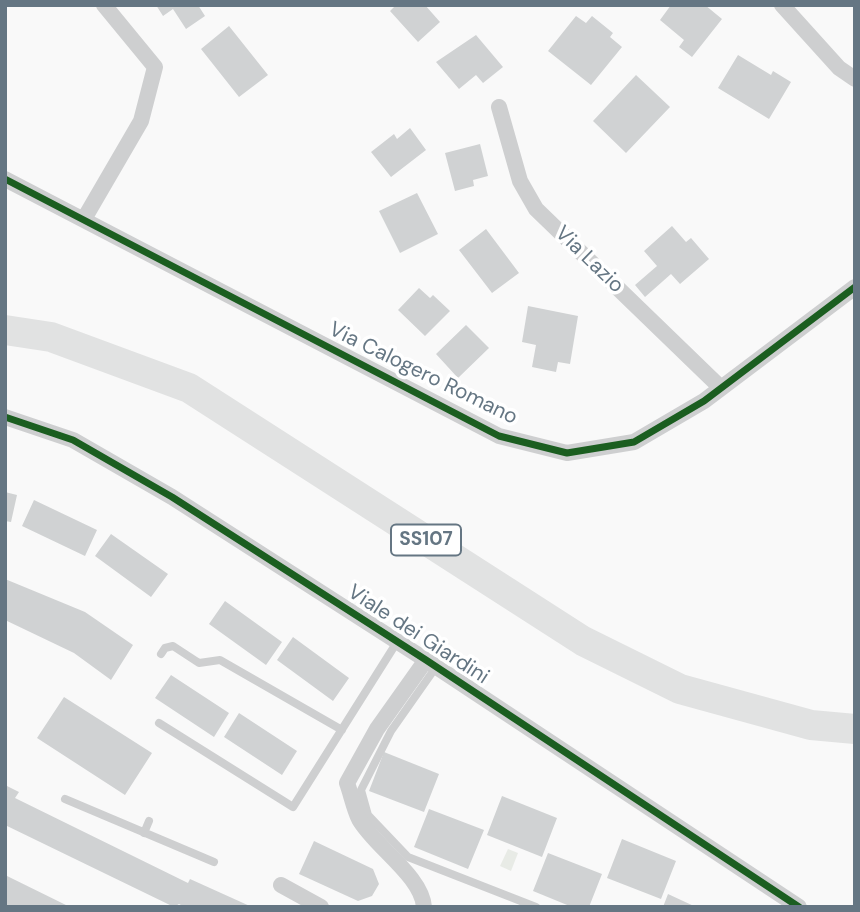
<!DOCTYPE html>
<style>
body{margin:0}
#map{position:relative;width:860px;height:912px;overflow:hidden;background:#f9f9f9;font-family:"DM Sans",sans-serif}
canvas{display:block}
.frame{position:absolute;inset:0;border:7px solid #657683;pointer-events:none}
</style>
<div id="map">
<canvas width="860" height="912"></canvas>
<div class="frame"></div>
</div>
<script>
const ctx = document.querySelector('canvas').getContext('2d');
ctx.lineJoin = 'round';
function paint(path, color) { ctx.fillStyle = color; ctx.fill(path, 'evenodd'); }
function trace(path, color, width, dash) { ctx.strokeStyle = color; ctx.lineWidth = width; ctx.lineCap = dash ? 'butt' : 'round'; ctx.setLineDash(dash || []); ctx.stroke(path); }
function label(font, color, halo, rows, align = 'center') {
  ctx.font = font + ' "DM Sans",sans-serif'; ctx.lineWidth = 7; ctx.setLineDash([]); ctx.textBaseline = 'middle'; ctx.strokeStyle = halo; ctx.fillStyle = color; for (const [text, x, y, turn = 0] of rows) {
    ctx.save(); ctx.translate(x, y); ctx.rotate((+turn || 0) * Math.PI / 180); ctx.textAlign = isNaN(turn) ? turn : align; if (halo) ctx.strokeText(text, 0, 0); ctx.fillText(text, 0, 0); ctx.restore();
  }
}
const green = new Path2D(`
 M 508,849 L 518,853 L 511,871 L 500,866 Z`);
const building = new Path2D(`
 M 156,5 L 198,5 L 205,16 L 186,29 L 173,9 L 163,16 Z
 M 396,5 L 425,5 L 440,22 L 418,42 L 390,11 Z
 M 671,5 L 705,5 L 722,19 L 692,57 L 679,47 L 684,40 L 660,20 Z
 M 576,16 L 586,23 L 592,16 L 613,33 L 610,37 L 622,47 L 591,85 L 548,51 Z
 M 229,26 L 268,75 L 239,97 L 201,49 Z
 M 476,35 L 503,67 L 483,83 L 476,75 L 459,89 L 436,62 Z
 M 738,55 L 771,75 L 773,71 L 791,82 L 769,119 L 718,88 Z
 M 636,75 L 670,107 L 626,153 L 593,121 Z
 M 410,128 L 426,150 L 391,177 L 371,152 L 394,134 L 397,139 Z
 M 480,144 L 488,176 L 473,180 L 474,186 L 455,191 L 445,153 Z
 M 417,193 L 438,234 L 400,253 L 379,211 Z
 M 672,226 L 686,242 L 691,238 L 709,259 L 680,284 L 671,274 L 645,297 L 635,285 L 657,266 L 644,251 Z
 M 486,229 L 519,273 L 492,293 L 459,250 Z
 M 419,288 L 430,298 L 433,295 L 450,311 L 425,336 L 398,310 Z
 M 528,306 L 578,316 L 570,364 L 558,362 L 556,372 L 532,367 L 536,345 L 522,342 Z
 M 466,325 L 489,348 L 458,378 L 436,354 Z
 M 5,492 L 17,495 L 11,522 L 5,521 Z
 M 34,500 L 97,530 L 85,556 L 22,526 Z
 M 111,534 L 168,574 L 151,597 L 95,556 Z
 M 5,579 L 85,612 L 133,645 L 111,680 L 74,653 L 5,620 Z
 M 225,601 L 282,642 L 266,665 L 209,624 Z
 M 293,637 L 349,678 L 333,701 L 277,660 Z
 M 171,675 L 229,713 L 214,737 L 155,698 Z
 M 64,697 L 152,753 L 125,795 L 37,738 Z
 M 239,713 L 297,751 L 282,775 L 224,737 Z
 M 384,752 L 439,774 L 424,812 L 369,791 Z
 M 5,785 L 19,792 L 15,798 L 188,883 L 190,879 L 252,907 L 185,907 L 179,904 L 174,907 L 5,825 Z
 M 502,796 L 557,818 L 542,857 L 487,835 Z
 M 429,809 L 484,830 L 468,869 L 414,847 Z
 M 622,839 L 676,861 L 661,899 L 607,878 Z
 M 314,841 L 373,869 L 379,884 L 372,896 L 358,901 L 299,874 Z
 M 548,853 L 602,874 L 589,907 L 572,907 L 533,891 Z
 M 5,875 L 70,907 L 5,905 Z
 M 668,894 L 696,907 L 663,907 Z`);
const lane = new Path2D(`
 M 161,654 L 165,648 L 173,646 L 199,663 L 220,660 L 342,730
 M 436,667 L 391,731 L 361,790 L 368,815 L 408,857 L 536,907
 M 159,723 L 293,807 L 397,642
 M 65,799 L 214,862
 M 144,833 L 149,821`);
const street = new Path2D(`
 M 782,5 L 839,68 L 855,79
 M 499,107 L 520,181 L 536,209 L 721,388
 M 5,179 L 499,436 L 567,453 L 634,442 L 704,401 L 855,287
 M 84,219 L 141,121 L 155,67 L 104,5
 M 5,417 L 73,440 L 172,497 L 426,660 L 799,907
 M 281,885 L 321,907
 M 424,907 C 422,876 374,846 359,819 C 354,809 351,794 347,783 L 377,729 L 426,660`);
const highway = new Path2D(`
 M 5,330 L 51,337 L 189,388 L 583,641 L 680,689 L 811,725 L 855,729`);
const cycleway = new Path2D(`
 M 5,179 L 499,436 L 567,453 L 634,442 L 704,401 L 855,287
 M 5,417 L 73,440 L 172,497 L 426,660 L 799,907`);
const shields = [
 [426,540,70]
];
const shieldNames = [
 ["SS107",426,540]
];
const streetNames = [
 ["Via Lazio",589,260,44],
 ["Via Calogero Romano",423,374,26],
 ["Viale dei Giardini",418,635,33]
];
paint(green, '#e8ebe6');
paint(building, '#d0d2d3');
trace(lane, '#cecfd0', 8);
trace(street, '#cecfd0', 16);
trace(highway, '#e1e2e2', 30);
trace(cycleway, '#1b5e20', 7);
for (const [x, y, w] of shields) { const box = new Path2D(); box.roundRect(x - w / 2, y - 15.5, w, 31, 5); ctx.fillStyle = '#fff'; ctx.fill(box); trace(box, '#657683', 2); }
label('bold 19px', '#657683', null, shieldNames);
label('21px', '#657683', '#fff', streetNames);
</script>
